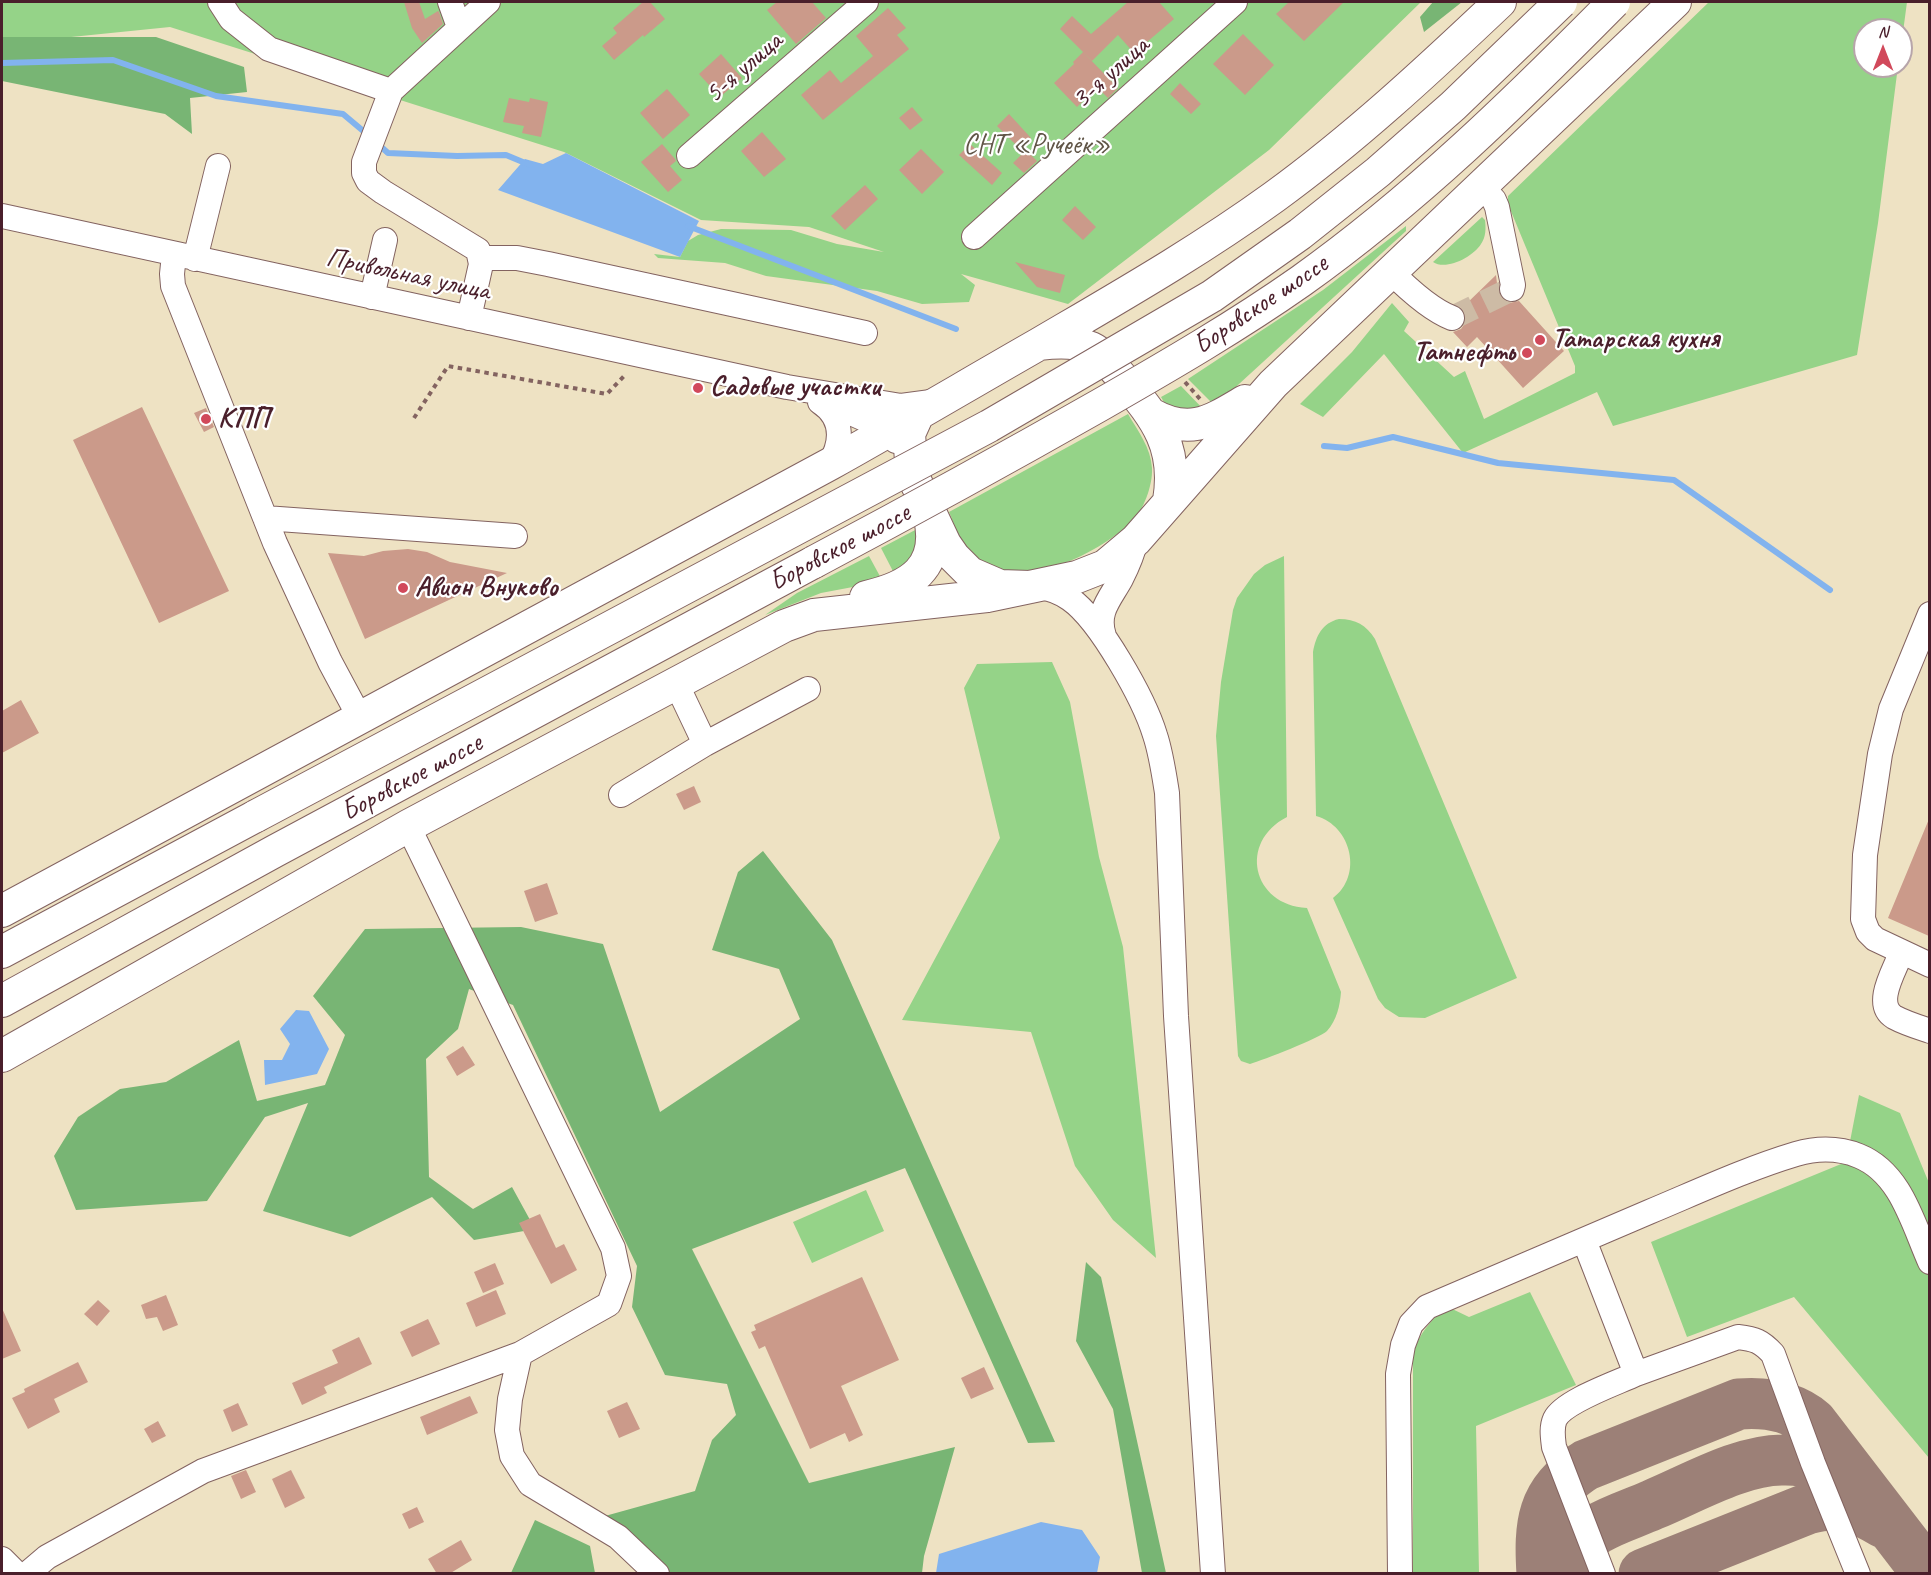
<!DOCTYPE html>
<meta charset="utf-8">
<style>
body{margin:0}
#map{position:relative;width:1931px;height:1575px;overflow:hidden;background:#eee2c3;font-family:Caveat,sans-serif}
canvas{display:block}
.frame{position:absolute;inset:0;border:3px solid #4a1f2b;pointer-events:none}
.north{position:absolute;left:1853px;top:18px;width:60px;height:60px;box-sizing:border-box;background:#fff;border:2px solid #b7a5aa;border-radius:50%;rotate:0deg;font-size:16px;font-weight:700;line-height:24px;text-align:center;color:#4a1f2b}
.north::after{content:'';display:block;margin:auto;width:21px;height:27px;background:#d1495b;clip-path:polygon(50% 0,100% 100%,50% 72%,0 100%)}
</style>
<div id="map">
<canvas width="1931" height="1575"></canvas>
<div class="frame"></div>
<div class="north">N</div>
</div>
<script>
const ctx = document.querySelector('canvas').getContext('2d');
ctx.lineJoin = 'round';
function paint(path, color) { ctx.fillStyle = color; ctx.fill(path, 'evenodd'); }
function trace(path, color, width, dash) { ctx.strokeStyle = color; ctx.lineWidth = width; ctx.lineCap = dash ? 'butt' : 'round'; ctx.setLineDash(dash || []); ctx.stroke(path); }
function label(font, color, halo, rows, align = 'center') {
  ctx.font = font + ' Caveat,sans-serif'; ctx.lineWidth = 4.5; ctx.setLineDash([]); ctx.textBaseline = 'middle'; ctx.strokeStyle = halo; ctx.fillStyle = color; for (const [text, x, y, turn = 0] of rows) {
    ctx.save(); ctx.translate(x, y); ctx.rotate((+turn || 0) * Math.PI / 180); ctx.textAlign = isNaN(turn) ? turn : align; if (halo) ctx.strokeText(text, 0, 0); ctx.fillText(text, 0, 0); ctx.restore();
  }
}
const green = new Path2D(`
 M 2,2 L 1421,2 L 1269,150 L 1068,304 L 961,274 L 975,285 L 969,302 L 922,304 L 877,291 L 766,276 L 725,263 L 658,258 L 654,254 L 680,257 L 688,241 L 698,235 L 721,229 L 791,230 L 837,244 L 884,252 L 809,227 L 701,220 L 564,152 L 170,27 L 2,44 Z
 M 1709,2 L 1907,2 L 1901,47 L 1901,30 L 1865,30 L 1865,66 L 1898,66 L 1878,223 L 1857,355 L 1613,426 L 1597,392 L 1463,453 L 1384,354 L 1323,417 L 1300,404 L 1352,352 L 1392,303 L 1409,322 L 1404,331 L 1454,377 L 1465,371 L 1484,419 L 1575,373 L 1575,366 L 1508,204 L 1508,196 Z
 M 1482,217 L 1485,220 C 1486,228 1486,237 1481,244 C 1473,257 1446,271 1433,262 Z
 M 1406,226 L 1406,231 L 1215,406 L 1188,379 L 1323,290 Z
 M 1181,386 L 1207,413 L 1192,416 L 1165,404 L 1161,397 Z
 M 1128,414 C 1138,431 1151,448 1152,468 C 1153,486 1143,510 1132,523 C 1127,528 1119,532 1113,537 C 1075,564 1011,591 970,553 C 959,543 955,525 949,512 Z
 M 919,528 L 923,546 L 897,579 L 881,548 Z
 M 869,556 L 882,580 L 874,583 L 821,593 L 765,615 L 797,593 Z
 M 1284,556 L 1287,817 C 1238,842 1252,905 1307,908 L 1341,992 C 1340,1005 1337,1020 1327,1031 C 1320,1038 1263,1060 1250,1064 L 1241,1061 L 1238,1056 L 1216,736 L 1221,682 L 1233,610 L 1237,598 L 1254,574 L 1265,565 Z
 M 1339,619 C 1356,619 1366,625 1375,639 L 1517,978 L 1425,1018 L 1399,1017 L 1385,1008 L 1378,999 L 1333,898 C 1363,876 1352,826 1316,816 L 1313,652 C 1316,636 1322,623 1339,619 Z
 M 1052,662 L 1070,702 L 1099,857 L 1123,947 L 1156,1258 L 1113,1220 L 1075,1166 L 1031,1032 L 902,1020 L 1000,838 L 964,688 L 977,664 Z
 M 1859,1095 L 1900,1113 L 1929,1183 L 1929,1458 L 1794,1297 L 1687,1337 L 1651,1242 L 1846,1162 Z
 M 866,1190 L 884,1231 L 812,1263 L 793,1222 Z
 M 1530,1292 L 1576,1385 L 1476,1426 L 1479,1573 L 1413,1574 L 1413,1354 C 1419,1333 1431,1321 1446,1306 L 1469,1317 Z`);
const forest = new Path2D(`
 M 1433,2 L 1462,2 L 1424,32 L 1420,17 Z
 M 2,37 L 156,37 L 244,67 L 247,92 L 190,98 L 192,134 L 165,114 L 2,81 Z
 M 763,851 L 832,940 L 1055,1442 L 1028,1443 L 905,1168 L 692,1249 L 809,1483 L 955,1447 L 924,1556 L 922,1573 L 664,1573 L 650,1551 L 605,1516 L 695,1491 L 712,1440 L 736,1415 L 727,1384 L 665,1375 L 632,1307 L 637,1266 L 513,1005 L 469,989 L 458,1029 L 426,1059 L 429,1177 L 473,1209 L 512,1187 L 535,1229 L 474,1240 L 432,1197 L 350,1237 L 263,1211 L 308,1103 L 265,1117 L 207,1201 L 76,1210 L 54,1156 L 78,1117 L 120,1089 L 166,1082 L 239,1040 L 257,1101 L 325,1085 L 345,1035 L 313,996 L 365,929 L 521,927 L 603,944 L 660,1112 L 800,1019 L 779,969 L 712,950 L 738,872 Z
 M 1086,1262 L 1101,1277 L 1166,1573 L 1142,1573 L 1113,1409 L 1076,1341 Z
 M 535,1520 L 590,1546 L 595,1573 L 511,1573 Z`);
const water = new Path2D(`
 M 566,153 L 699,221 L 680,257 L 498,190 L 525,159 L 543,164 Z
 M 296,1010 L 309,1011 L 329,1049 L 317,1074 L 265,1085 L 264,1060 L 282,1060 L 290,1044 L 280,1029 Z
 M 1041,1522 L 1082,1530 L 1100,1557 L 1097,1573 L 936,1573 L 939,1554 Z`);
const stream = new Path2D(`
 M 2,63 L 113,60 L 216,96 L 343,114 L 368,135
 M 378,144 L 388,153 L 457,156 L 506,155 L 530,165
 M 688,226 L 956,329
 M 1324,446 L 1347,448 L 1393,437 L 1498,463 L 1674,480 L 1830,590`);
const taxiway = new Path2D(`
 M 1542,1574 C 1539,1525 1541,1492 1586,1465 L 1739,1404 C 1765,1402 1791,1405 1812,1423 L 1928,1574
 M 1558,1574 C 1567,1556 1580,1539 1597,1529 C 1614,1519 1634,1513 1652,1505 C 1691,1489 1740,1460 1782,1460 C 1812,1459 1834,1470 1859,1485
 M 1644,1574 L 1807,1509 C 1839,1500 1856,1506 1884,1523`);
const building = new Path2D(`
 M 404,2 L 419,2 L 425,19 L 438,11 L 439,12 L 443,24 L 422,43 L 412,28 Z
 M 643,2 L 650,2 L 665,19 L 644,37 L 643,35 L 614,60 L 602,46 L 617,33 L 613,28 Z
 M 777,2 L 812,2 L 826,18 L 796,44 L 767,10 Z
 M 1128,2 L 1159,2 L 1174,19 L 1134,53 L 1118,35 L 1092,61 L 1060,29 L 1072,16 L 1091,34 Z
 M 1289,2 L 1344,2 L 1304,41 L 1276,14 Z
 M 888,8 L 906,28 L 897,35 L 909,49 L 823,120 L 801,95 L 830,70 L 841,83 L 873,56 L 856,36 Z
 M 1243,34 L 1274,65 L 1245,95 L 1213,64 Z
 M 1083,52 L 1118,88 L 1108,98 L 1097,87 L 1077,107 L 1054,83 L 1074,64 L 1073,62 Z
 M 721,54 L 742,78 L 720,97 L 699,74 Z
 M 1180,83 L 1201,104 L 1191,114 L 1170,94 Z
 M 667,89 L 690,115 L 663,139 L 640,113 Z
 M 509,98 L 529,102 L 530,98 L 548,102 L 541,137 L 522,133 L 524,126 L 503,122 Z
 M 912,107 L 923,120 L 910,130 L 899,118 Z
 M 1009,114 L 1031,138 L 1020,149 L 997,126 Z
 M 762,132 L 786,159 L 764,177 L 741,151 Z
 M 662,144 L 675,159 L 676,161 L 670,166 L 682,180 L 668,192 L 641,162 Z
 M 970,144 L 1002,173 L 992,185 L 959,155 Z
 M 921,149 L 944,172 L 922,194 L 899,170 Z
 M 1026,150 L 1037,161 L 1024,173 L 1013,163 Z
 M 865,185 L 878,199 L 845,230 L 831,216 Z
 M 1075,206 L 1096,227 L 1083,240 L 1062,220 Z
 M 1015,262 L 1065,275 L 1060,293 L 1037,287 Z
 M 1496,275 L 1498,292 L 1502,299 L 1509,303 L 1519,301 L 1564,351 L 1523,388 L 1477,337 L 1467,347 L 1453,332 L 1461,329 L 1465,323 L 1466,316 L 1462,308 Z
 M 142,407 L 229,591 L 159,623 L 73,440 Z
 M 206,408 L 214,427 L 204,432 L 194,413 Z
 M 408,549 L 427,552 L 450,562 L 507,573 L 365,639 L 328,553 L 364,556 L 383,551 Z
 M 21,700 L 39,733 L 2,753 L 2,711 Z
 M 694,786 L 701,802 L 684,810 L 676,794 Z
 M 1929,819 L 1929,936 L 1888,918 Z
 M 547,883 L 558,914 L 535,922 L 524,891 Z
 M 463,1046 L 475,1065 L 457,1076 L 446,1057 Z
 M 540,1214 L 556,1248 L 564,1244 L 577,1270 L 551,1284 L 519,1223 Z
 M 495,1263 L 504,1284 L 483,1293 L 474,1272 Z
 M 862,1277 L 899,1360 L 841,1386 L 863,1435 L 849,1442 L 845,1433 L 810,1449 L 765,1346 L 759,1349 L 751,1332 L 756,1330 L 754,1325 Z
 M 496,1290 L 506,1314 L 476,1327 L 466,1303 Z
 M 166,1295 L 178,1325 L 163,1331 L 157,1317 L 146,1319 L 141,1305 Z
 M 98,1300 L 110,1311 L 97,1326 L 84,1314 Z
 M 2,1308 L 21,1351 L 2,1359 Z
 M 428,1319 L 440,1344 L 412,1357 L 400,1332 Z
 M 359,1337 L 372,1364 L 324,1387 L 327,1393 L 302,1405 L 292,1383 L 338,1363 L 332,1350 Z
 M 78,1362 L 88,1382 L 54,1399 L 60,1412 L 28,1429 L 12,1398 L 25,1392 L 24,1389 Z
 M 984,1367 L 994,1389 L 971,1399 L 961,1378 Z
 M 470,1396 L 478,1413 L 427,1435 L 420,1417 Z
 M 627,1402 L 640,1429 L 619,1438 L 607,1411 Z
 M 238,1403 L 248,1425 L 232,1432 L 223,1410 Z
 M 158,1421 L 166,1436 L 152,1443 L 144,1429 Z
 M 246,1470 L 256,1492 L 241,1499 L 231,1476 Z
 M 291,1470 L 305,1498 L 285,1508 L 272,1479 Z
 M 417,1507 L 424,1522 L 409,1529 L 402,1514 Z
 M 461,1540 L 472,1560 L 449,1574 L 437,1574 L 428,1559 Z`);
const minorTunnel = new Path2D(`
 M 1452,318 L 1512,289`);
const path = new Path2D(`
 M 1185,382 L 1200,399
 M 414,418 L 448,366 L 607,394 L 626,374`);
const minor = new Path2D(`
 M 220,2 L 231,19 L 269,49 L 391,91
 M 450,2 L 459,27
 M 689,156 L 866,2
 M 1482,187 L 1494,200 L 1497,207 L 1513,285 L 1512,289
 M 2,216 L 787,387 L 901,406 L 931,402
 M 974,237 L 1235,2
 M 174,254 L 172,274 L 173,286 L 275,543 L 330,662 L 360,718
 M 480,258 L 517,258 L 548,264 L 865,333
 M 195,259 L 218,166
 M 1390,271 C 1406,287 1431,310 1452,318
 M 372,297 L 385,240
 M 469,318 L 481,264 L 478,250 L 383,192 L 368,181 L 364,173 L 364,162 L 391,91 L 488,2
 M 824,401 L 889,430 L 896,441
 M 820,402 C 843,417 843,441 830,464
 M 265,518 L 515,536
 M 1036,586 C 1048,588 1060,592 1070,599 C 1100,620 1144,699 1155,735 C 1161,753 1164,774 1167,793 L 1176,1016 L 1213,1574
 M 1930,614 L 1891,709 L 1880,754 L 1865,855 L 1863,919 L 1868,932 L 1875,939 L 1930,965
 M 1104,636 C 1096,612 1110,599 1121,579 C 1127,567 1133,553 1136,540
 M 676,683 L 705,744
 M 621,795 L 705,744 L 808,689
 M 1901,953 C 1895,970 1873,1004 1894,1017 C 1905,1023 1918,1027 1930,1031
 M 1584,1240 L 1636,1374 C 1617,1383 1564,1401 1555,1419 C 1551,1428 1553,1438 1554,1447 L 1603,1574
 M 520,1354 L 510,1399 L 507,1430 L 512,1456 L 530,1484 L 618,1537 L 657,1574
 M 1636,1374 L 1738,1337 C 1755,1339 1761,1341 1773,1354 L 1813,1463 L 1858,1574
 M 2,1559 L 17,1574
 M 27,1574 L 47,1557 L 203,1471 L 520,1354 L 609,1304 L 619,1276 L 613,1248 L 408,826
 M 1400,1574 L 1398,1374 L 1403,1345 L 1411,1324 L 1427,1307 C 1501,1275 1575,1244 1649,1212 C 1697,1192 1746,1169 1796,1154 C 1817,1148 1839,1148 1859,1156 C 1901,1173 1913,1224 1930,1262`);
const major = new Path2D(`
 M 1040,344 C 1055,342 1076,341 1091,348 C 1104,354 1114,369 1124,380 C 1157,420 1178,447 1169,501
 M 918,414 L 909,434 L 912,474 L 945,544 L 954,557 L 970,573 L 1000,586 L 1030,587 L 1077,577 L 1105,566 L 1136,540 L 1273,384 L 1675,2
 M 1151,414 C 1190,436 1211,421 1245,401
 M 866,597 C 910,587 941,568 930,518
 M 2,911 L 830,464 C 900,425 969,384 1039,344 C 1119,297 1198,252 1274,197 C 1355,138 1427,71 1500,2
 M 2,952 L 256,816
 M 2,1001 L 275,851 L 814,562
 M 2,1056 L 408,826 L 784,626 L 814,615 L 987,596 L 1030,587`);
const majorBridge = new Path2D(`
 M 814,562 C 910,511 1005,459 1100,405 C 1168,366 1237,326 1301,281 C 1416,199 1516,101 1614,2
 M 256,816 L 989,426 L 1212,296 L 1300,234 L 1378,172 L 1453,106 L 1561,2`);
const markers = [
 [1540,340,6,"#d1495b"],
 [1527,353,6,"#d1495b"],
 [698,388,6,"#d1495b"],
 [206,419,6,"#d1495b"],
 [403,588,6,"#d1495b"]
];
const streetNames = [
 ["5-я улица",744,68,-41],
 ["3-я улица",1111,73,-42],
 ["Привольная улица",408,275,12],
 ["Боровское шоссе",1261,305,-34],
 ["Боровское шоссе",840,548,-28],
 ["Боровское шоссе",412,778,-28]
];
const parkNames = [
 ["СНТ «Ручеёк»",1037,146]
];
const poiNames = [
 ["Татарская кухня",1552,340],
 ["Татнефть",1515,353,"right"],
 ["Садовые участки",710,388],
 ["КПП",218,419],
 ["Авион Внуково",415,588]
];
paint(green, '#95d388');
paint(forest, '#78b574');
paint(water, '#82b3ee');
trace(stream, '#82b3ee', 6);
trace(taxiway, '#9c8077', 51);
paint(building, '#cb9a8a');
trace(minorTunnel, '#cdbba5', 24, [24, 12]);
trace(minor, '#836360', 26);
trace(major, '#836360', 34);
trace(path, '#836360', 4, [4.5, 4.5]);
trace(minor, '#fff', 24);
trace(major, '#fff', 32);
trace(majorBridge, '#836360', 34, []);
trace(majorBridge, '#fff', 32);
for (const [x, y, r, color] of markers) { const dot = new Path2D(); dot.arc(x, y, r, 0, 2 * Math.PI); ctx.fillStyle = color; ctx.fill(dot); trace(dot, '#fff', 2); }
label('28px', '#4a1f2b', '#fff', streetNames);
label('28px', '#605547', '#fff', parkNames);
label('bold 28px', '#4a1f2b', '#fff', poiNames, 'left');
</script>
